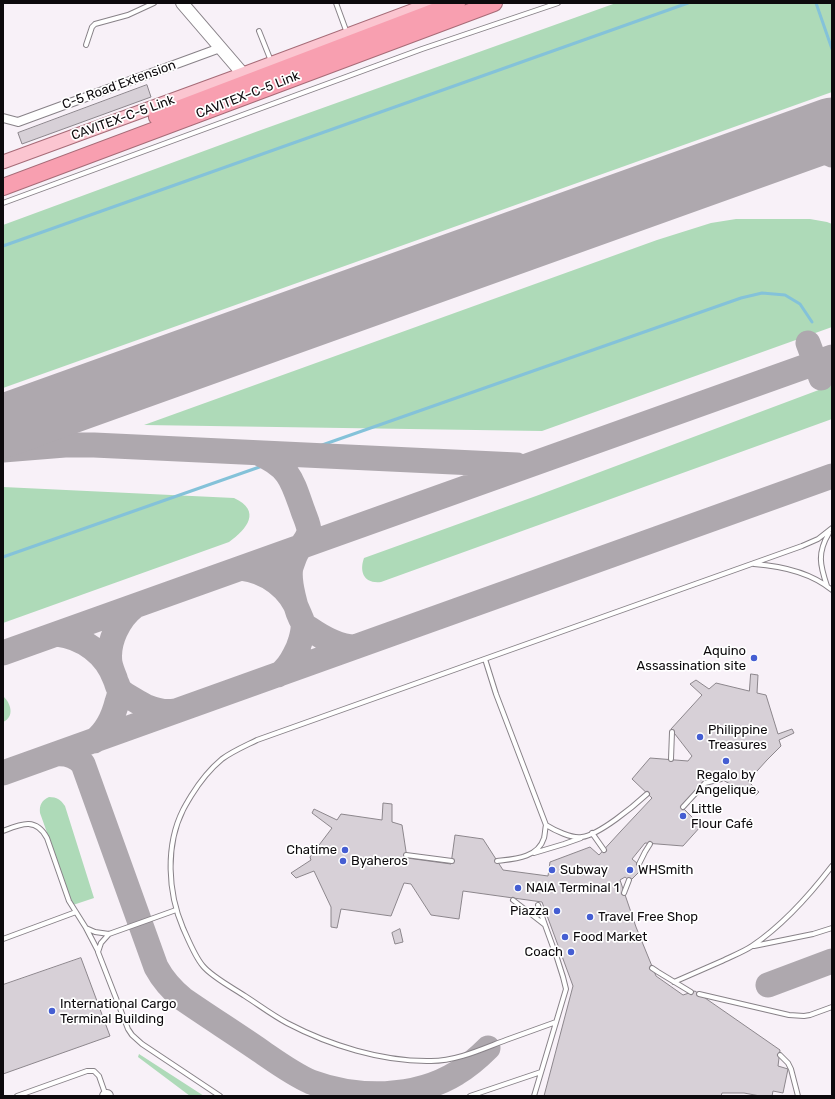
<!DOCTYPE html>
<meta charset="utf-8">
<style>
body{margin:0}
#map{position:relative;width:835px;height:1099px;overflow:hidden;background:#f8f1f8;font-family:Rubik,sans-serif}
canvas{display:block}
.frame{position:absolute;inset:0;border:4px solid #0d0a0d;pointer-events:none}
</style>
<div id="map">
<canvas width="835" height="1099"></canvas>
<div class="frame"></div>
</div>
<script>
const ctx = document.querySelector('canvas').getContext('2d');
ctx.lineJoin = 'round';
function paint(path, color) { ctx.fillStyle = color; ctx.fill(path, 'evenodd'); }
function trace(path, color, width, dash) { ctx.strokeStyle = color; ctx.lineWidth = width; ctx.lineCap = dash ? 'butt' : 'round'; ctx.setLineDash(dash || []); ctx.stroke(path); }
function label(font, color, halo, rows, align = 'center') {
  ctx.font = font + ' Rubik,sans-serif'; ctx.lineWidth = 3.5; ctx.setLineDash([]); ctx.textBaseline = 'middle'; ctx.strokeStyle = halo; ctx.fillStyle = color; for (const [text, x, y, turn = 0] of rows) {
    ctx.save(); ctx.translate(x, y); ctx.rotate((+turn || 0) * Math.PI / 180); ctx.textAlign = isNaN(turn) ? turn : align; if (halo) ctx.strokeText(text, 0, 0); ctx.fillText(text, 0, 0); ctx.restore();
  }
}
const green = new Path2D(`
 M 616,3 L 832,3 L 832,92 L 3,388 L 3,225 L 261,130 Z
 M 736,219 L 810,219 L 827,222 L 832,224 L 832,327 L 542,431 L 144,425 L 657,240 L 711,223 Z
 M 832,385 L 832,419 L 381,582 C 364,584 359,572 364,558 L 536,496 Z
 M 3,487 L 234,498 C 262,511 247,529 229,542 L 3,623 Z
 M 3,696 C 11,703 15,717 3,722 Z
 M 49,797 C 57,797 61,800 65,806 L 94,898 L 73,905 L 40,813 C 39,805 42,800 49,797 Z
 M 139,1054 L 204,1096 L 190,1096 L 138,1057 Z`);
const stream = new Path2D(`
 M 816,3 L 832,49
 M 3,246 L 688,3
 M 3,557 L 741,298 L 762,293 L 785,295 L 800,304 L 812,322`);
const taxiway = new Path2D(`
 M 768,151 C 792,147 810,143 832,155
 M 808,343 L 821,378
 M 3,450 L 65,445 L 94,445 L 517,465
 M 258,453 C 290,467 292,480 303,511 C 305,517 309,525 309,531 C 308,540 301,545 297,552 C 294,557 293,562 291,567 C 288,580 296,612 303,623 C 304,625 307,627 310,629 C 323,638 338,647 355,647
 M 241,568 C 267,571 290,588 299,613 C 300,616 303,621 303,624 C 304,632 299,647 295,654 C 291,662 286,670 278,675
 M 135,606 C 119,618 107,642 110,663 C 111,668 113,673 115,678 C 116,681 117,686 119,689 C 123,694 140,703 145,706 C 155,710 165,713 175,711
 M 57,634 C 83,637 106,654 115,679 C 116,682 119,686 119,690 C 120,694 118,699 117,702 C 113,718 107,731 94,741
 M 3,653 L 832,357
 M 56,754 C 67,753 76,756 83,764 L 156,967 C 163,980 172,990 183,999 C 209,1017 236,1034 262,1052 C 278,1063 293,1074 311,1082 C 357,1099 415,1099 457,1073 C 469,1066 479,1057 488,1048
 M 3,773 L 832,476
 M 768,985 L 832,961`);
const runway = new Path2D(`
 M 3,426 L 832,129`);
const building = new Path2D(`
 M 147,85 L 151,97 L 22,144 L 18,133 Z
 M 751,674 L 758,675 L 757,693 L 766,695 L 778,734 L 792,729 L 794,733 L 779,740 L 781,746 L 767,760 L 748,781 L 759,792 L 756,795 L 743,788 L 741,790 L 721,779 L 711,775 L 681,806 L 701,826 L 683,846 L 645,843 L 632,859 L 643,868 L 630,881 L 625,877 L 620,880 L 636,927 L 656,976 L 683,995 L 695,991 L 780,1050 L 778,1066 L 788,1069 L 783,1093 L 773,1091 L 772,1096 L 760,1096 L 744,1093 L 722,1093 L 721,1096 L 544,1096 L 573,986 L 542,902 L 463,891 L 459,919 L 431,915 L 411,884 L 404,883 L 391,916 L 341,909 L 337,928 L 331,927 L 331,907 L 314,871 L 296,878 L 291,873 L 311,860 L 310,857 L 332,828 L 312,813 L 314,809 L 337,820 L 341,814 L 382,820 L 383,803 L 392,804 L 392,822 L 402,825 L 407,858 L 451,864 L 455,835 L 483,839 L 503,870 L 548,876 L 550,862 L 590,847 L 599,855 L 621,831 L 652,798 L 632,779 L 650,758 L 688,761 L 692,756 L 671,729 L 702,695 L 690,684 L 696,680 L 709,689 L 716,683 L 749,691 Z
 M 400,929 L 403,942 L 395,944 L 392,933 Z
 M 81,958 L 110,1036 L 3,1074 L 3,985 Z`);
const lane = new Path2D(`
 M 336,3 L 347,33
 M 259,31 L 271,61
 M 86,45 L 92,27 L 95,24 L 128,15 L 154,3
 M 3,203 L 422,49 L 558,3
 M 754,564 C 782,566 810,572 832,590
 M 827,586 C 820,565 817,553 829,533
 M 485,659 L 496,694 L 546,825 C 554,830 572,839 582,837 C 599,835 634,806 647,794
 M 671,759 L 672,732
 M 683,807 L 705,783 L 721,779
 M 3,831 C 21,824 36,817 47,838 L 69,901 L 86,928 L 95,932 L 109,934 L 176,910
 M 592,833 L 604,850
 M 534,853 L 564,844 L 581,838
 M 406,855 L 452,861
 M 497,861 C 514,859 538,858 544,838 C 545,834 545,829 546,825
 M 639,864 L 645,852 L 650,844
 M 624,893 L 629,880
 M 513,900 L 545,925 L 557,958 L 563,977 L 566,989 L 534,1096
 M 538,905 L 545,925
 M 86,928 L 98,951
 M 109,934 L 101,943 L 98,952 L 128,1029 L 132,1035 L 142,1044 L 220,1096
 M 3,939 L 76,912
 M 754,946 L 813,934 L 832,928
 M 652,968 L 658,972 L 691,992
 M 674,982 C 690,975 706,968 722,961 C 732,956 743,952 752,946 C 783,925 809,896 832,866
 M 699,994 L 789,1015 L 804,1016 L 810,1015 L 832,1007
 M 556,1022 C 539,1028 523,1034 506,1040 C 482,1049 457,1061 431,1061 C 382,1062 329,1045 287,1023 C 272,1015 259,1005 245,996 C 233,988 212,977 203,966 C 195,957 188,939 183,928 C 168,893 165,846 183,810 C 185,806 188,801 191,796 C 199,783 210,769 222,759 C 233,751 245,746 257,740 L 802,546 L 818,539 L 832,528
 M 780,1055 L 788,1063 L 791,1069 L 798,1096
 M 17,1096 L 87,1071 L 94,1071 L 99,1076 L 106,1096
 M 470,1096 L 541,1072`);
const street = new Path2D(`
 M 3,118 L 18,122 L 220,48`);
const secondary = new Path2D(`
 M 182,3 L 243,74
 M 106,1096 L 107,1096`);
const primary = new Path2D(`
 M 3,162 L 243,74 L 433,3`);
const highway = new Path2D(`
 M 157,117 L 457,3
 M 3,187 L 494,3`);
const markers = [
 [754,658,4,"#455ed2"],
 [700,737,4,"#455ed2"],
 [726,761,4,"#455ed2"],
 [683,816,4,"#455ed2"],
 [345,850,4,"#455ed2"],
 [343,861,4,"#455ed2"],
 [552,870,4,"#455ed2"],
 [630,870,4,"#455ed2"],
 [518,888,4,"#455ed2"],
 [557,911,4,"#455ed2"],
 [590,917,4,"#455ed2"],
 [565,937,4,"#455ed2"],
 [571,952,4,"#455ed2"],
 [52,1011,4,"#455ed2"]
];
const streetNames = [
 ["C-5 Road Extension",119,85,-20],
 ["CAVITEX–C-5 Link",248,95,-21],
 ["CAVITEX-C-5 Link",123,118,-20]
];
const poiNames = [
 ["Aquino",746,651,"right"],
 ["Assassination site",746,666,"right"],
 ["Philippine",708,730],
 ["Treasures",708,745],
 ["Regalo by",726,775,"center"],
 ["Angelique",726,790,"center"],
 ["Little",691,809],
 ["Flour Café",691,824],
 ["Chatime",337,850,"right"],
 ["Byaheros",351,861],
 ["Subway",560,870],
 ["WHSmith",638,870],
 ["NAIA Terminal 1",526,888],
 ["Piazza",549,911,"right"],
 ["Travel Free Shop",598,917],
 ["Food Market",573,937],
 ["Coach",563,952,"right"],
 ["International Cargo",60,1004],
 ["Terminal Building",60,1019]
];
paint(green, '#aedab8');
trace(stream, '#84c2d9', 3);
trace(taxiway, '#aea8ae', 25);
trace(runway, '#aea8ae', 63);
paint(building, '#d7d0d7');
trace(building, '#8c868c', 1);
trace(lane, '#888288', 6);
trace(street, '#888288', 10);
trace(secondary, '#888288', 14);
trace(primary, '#a66b77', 15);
trace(highway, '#a66b77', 18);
trace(lane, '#fff', 4);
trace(street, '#fff', 8);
trace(secondary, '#fff', 12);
trace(primary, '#fbc5d0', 13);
trace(highway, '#f89fb0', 16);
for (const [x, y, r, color] of markers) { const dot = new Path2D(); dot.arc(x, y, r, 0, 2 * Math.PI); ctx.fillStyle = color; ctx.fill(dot); trace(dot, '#fff', 1.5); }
label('13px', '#0d0a0d', '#fff', streetNames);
label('13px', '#0d0a0d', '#fff', poiNames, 'left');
</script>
